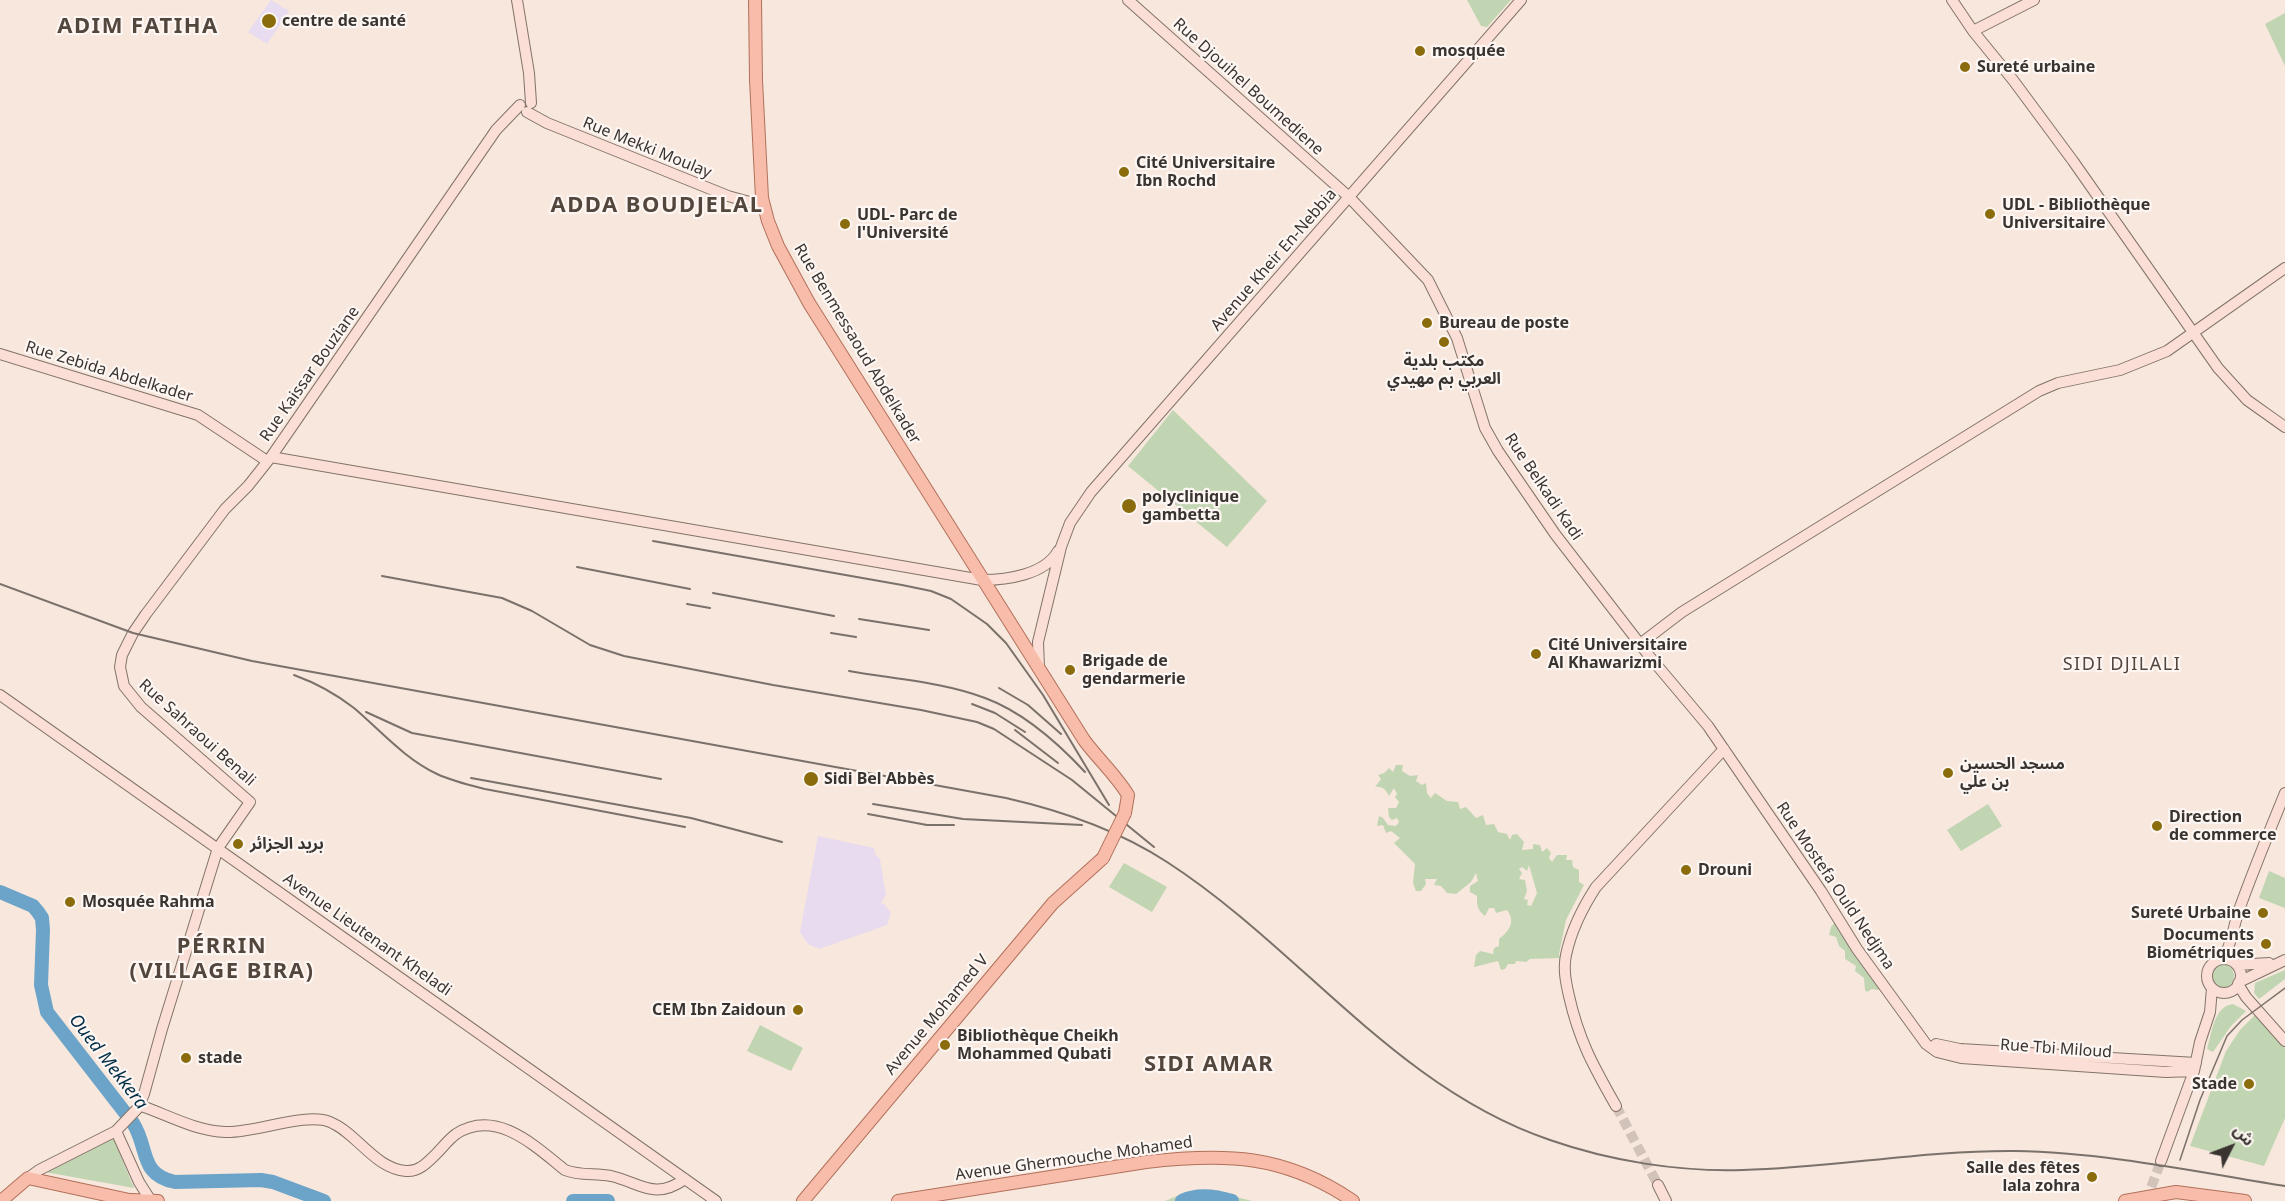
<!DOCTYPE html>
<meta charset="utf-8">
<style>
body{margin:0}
#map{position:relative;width:2285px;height:1201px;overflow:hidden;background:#f7e7dc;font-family:"Noto Sans","Noto Sans Arabic",sans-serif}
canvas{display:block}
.north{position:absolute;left:2201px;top:1117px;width:60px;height:60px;-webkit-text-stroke:4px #fdf6f2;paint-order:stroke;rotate:48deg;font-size:16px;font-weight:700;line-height:24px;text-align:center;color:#3a3430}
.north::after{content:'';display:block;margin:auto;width:21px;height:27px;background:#3a3430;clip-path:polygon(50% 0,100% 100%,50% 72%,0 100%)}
</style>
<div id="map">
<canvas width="2285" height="1201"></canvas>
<div class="north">ش</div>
</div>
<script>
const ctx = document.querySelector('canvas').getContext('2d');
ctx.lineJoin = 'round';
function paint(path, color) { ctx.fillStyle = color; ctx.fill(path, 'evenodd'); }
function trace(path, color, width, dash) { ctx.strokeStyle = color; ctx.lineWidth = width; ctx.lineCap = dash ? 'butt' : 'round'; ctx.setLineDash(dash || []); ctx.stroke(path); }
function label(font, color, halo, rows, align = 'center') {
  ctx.font = font + ' "Noto Sans","Noto Sans Arabic",sans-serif'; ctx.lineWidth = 4.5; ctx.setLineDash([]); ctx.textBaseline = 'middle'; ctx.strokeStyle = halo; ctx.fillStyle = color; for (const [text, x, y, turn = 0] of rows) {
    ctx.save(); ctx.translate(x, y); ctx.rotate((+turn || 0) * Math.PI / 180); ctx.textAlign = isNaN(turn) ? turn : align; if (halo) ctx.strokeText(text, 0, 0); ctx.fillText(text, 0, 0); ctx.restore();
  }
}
const industrial = new Path2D(`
 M 818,836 L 874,848 L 875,854 L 880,859 L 886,895 L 881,903 L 884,904 L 891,913 L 887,925 L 819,949 L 808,944 L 800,932 Z`);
const medical = new Path2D(`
 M 271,0 L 289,11 L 267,44 L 248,32 Z`);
const green = new Path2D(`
 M 1467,0 L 1511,0 L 1487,27 L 1481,26 Z
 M 2285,13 L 2285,66 L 2265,24 Z
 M 1173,410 L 1267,501 L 1227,547 L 1128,466 Z
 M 1396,765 L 1403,765 L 1402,771 L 1410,776 L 1418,775 L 1416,781 L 1422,785 L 1426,783 L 1427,793 L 1431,798 L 1435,793 L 1447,801 L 1458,802 L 1460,809 L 1466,807 L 1476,818 L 1483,815 L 1486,825 L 1494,824 L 1498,832 L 1507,834 L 1510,840 L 1512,835 L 1517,834 L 1524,842 L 1522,850 L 1533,849 L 1533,844 L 1540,845 L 1542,852 L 1547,848 L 1551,853 L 1549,858 L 1552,862 L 1557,855 L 1567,855 L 1566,860 L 1572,860 L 1573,867 L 1579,870 L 1579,882 L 1584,885 L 1566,920 L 1559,954 L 1560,958 L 1530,959 L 1526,962 L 1516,961 L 1515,964 L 1508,964 L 1505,969 L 1501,970 L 1498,961 L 1474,967 L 1476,955 L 1480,951 L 1493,954 L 1494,948 L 1499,946 L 1499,939 C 1509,931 1516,922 1507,910 L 1496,913 L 1494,908 L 1489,908 L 1485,916 C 1477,910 1477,906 1477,896 L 1470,892 L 1470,886 L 1478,881 L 1476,873 L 1471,882 L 1456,894 L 1447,893 L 1441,886 L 1434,885 L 1437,879 L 1425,879 L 1426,884 L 1421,891 L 1416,891 L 1413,883 L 1415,864 L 1394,843 L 1400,838 L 1391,831 L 1386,833 L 1383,825 L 1377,826 L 1379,816 L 1383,818 L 1388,825 L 1396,826 L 1399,822 L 1397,818 L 1392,820 L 1389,817 L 1388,808 L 1396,808 L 1399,802 L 1395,797 L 1397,794 L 1394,788 L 1389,796 C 1386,790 1383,786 1375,787 L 1381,779 L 1378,775 L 1384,773 L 1389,768 L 1393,772 ZM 1529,865 L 1537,893 L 1531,906 L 1527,905 L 1528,900 L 1524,899 L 1527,891 L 1525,880 L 1519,879 L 1522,873 L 1519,869 L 1522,867 L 1527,871 Z
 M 1988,804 L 2002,826 L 1961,851 L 1947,830 Z
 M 1124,863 L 1167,887 L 1152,912 L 1109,887 Z
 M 2269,871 L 2285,878 L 2285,908 L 2259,898 Z
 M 1835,922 L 1839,932 L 1845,933 L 1868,968 L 1868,975 L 1872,975 L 1877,982 L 1876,985 L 1880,988 L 1878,990 L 1872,989 L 1867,992 L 1865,990 L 1864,978 L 1855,971 L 1856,966 L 1845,959 L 1845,951 L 1839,946 L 1836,937 L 1829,935 L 1831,927 Z
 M2210 976a12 12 0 1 1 24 0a12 12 0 1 1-24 0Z
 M 2285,970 L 2285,979 L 2259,999 L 2254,993 L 2255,983 Z
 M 2233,1004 L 2246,1011 L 2231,1026 L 2213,1052 L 2207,1049 C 2212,1033 2214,1006 2233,1004 Z
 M 2256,1014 L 2285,1048 L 2285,1118 L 2264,1166 L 2190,1146 L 2226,1051 L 2240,1030 Z
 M 760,1025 L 803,1048 L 791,1071 L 747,1051 Z
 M 112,1135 L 134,1188 L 39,1171 Z
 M 1210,1190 L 1252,1201 L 1230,1201 L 1236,1199 L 1218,1198 L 1222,1201 L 1165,1201 L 1189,1191 L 1192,1195 L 1193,1191 Z`);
const river = new Path2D(`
 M 0,892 L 33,906 L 38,912 L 42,918 L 43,930 L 41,985 L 47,1012 L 133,1123 C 149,1148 139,1175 175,1182 L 261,1180 L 273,1182 L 324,1201
 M 573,1201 L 608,1201
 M 1182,1201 C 1198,1193 1216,1196 1232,1201`);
const secondaryTunnel = new Path2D(`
 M 1616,1106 L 1658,1185
 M 2146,1201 L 2161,1161`);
const secondary = new Path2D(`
 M 517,0 L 529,73 L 531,103
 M 1128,0 L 1349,197 L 1428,280 L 1457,338 L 1485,428 L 1498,451 L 1555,534 L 1650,657 L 1708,726 L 1821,891 L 1857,949 L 1926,1044 L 1937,1052 L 1961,1058 L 2166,1072 L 2194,1071
 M 1952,0 L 1973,31 L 2013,80 L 2073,161 L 2218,368 L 2247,400 L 2285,427
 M 1973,31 L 2034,0
 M 527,112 L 547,123 L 728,196 L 764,206
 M 0,354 L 198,415 L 267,461
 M 271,457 L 982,580 C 1006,580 1045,575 1058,551
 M 1640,644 L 1682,612 L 2039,391 L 2058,383 L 2120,370 L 2167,351 L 2285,268
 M 1039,667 L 1038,642 L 1061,547 L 1070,523 L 1091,492 L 1521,0
 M 0,695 L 716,1201
 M 2223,959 C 2232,944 2233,927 2239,910 C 2253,871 2269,832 2285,793
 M2207 976a17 17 0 1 1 34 0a17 17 0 1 1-34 0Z
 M 2237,965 L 2269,963
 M 2239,982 L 2285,960
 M 2238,984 L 2246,997 L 2285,1041
 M 1936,1044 L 1960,1049 L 2196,1063
 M 139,1105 C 168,1115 195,1131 226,1132 C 255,1133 306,1112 330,1122 C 357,1133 375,1169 406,1171 C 419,1172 428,1162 437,1153 C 443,1147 449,1139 456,1134 C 496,1108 535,1146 565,1170 C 580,1176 595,1173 611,1176 C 641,1183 654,1201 685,1179
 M 1616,1106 C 1594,1067 1579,1041 1569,996 C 1566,983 1563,969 1566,955 C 1571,931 1583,907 1596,887 L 1724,749
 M 116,1131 L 139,1182 L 151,1201
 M 2161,1161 L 2194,1071 L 2200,1042 L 2210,1012 L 2212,988
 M 28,1178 L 39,1170 L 116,1131 L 138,1108 L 144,1094 L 162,1029 L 218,848 L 250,802 L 141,707 L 124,686 L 120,667 L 122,655 L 133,633 L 146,614 L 225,509 L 248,486 L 271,457 L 496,130 L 520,105
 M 1658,1185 L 1666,1201`);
const primary = new Path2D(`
 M 755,0 L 756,80 L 762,198 L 768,221 L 778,246 L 809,303 L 1084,740 C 1098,759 1116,775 1128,795 L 1125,813
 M 131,1200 L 158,1201
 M 1,1201 L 28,1178 L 134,1201
 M 803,1201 L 1053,903 L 1103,858
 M 898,1201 L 1146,1162 C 1225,1153 1284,1154 1353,1201
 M 2125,1201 L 2176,1192 L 2245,1201`);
const tram = new Path2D(`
 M 2180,1160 L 2200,1100 L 2227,1036 L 2242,1020 L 2285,988`);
const rail = new Path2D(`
 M 653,541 L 902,585 L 931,591 L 951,599 L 987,624 L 1006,643 L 1043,695 L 1109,805
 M 577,567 L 690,589
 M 382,576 L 502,598 L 532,611 L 590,645 L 624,656 L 773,685 L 921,710 L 977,722 L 994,729 L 1072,780 L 1154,847
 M 0,584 L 133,633 L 252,661 L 1006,798 C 1063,811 1118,830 1167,862 C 1300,948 1396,1088 1550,1140 C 1610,1161 1679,1172 1743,1170 C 1833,1168 1924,1150 2015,1151 C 2102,1152 2198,1172 2285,1186
 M 713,593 L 834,616
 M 687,604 L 710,608
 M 859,619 L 929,630
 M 831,633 L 856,637
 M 849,671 C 894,679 943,682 985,698 C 1023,712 1058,743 1085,772
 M 294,675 C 316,683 336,694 354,708 C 381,731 405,759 437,774 C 452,781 469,785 485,789 L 685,827
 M 999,688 L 1028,705 L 1061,734
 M 972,704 L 995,713 L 1025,732
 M 366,712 L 412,733 L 661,779
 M 1015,730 L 1058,763
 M 471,778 L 691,818 L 782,842
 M 873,804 L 963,819 L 1082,825
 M 868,814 L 927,825 L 954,825`);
const primaryBridge = new Path2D(`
 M 1103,858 L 1125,813`);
const markers = [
 [269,21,8,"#8a6c0c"],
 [1420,51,6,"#8a6c0c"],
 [1965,67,6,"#8a6c0c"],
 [1124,172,6,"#8a6c0c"],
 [1990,214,6,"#8a6c0c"],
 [845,224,6,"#8a6c0c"],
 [1427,323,6,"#8a6c0c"],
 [1444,342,6,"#8a6c0c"],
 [1129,506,8,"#8a6c0c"],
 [1536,654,6,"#8a6c0c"],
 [1070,670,6,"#8a6c0c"],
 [1948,773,6,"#8a6c0c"],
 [811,779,8,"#8a6c0c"],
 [2157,826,6,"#8a6c0c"],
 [238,844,6,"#8a6c0c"],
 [1686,870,6,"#8a6c0c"],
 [70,902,6,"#8a6c0c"],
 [2263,913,6,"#8a6c0c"],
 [2266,944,6,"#8a6c0c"],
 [798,1010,6,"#8a6c0c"],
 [945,1045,6,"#8a6c0c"],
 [186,1058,6,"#8a6c0c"],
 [2249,1084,6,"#8a6c0c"],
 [2092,1177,6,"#8a6c0c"]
];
const poiNames = [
 ["centre de santé",282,21],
 ["mosquée",1432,51],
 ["Sureté urbaine",1977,67],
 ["Cité Universitaire",1136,163],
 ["Ibn Rochd",1136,181],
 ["UDL - Bibliothèque",2002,205],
 ["Universitaire",2002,223],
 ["UDL- Parc de",857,215],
 ["l'Université",857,233],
 ["Bureau de poste",1439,323],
 ["مكتب بلدية",1444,361,"center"],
 ["العربي بم مهيدي",1444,379,"center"],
 ["polyclinique",1142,497],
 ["gambetta",1142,515],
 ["Cité Universitaire",1548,645],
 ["Al Khawarizmi",1548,663],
 ["Brigade de",1082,661],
 ["gendarmerie",1082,679],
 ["مسجد الحسين",1960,764],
 ["بن علي",1960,782],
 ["Sidi Bel Abbès",824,779],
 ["Direction",2169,817],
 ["de commerce",2169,835],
 ["بريد الجزائر",250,844],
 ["Drouni",1698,870],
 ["Mosquée Rahma",82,902],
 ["Sureté Urbaine",2251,913,"right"],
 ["Documents",2254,935,"right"],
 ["Biométriques",2254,953,"right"],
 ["CEM Ibn Zaidoun",786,1010,"right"],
 ["Bibliothèque Cheikh",957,1036],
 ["Mohammed Qubati",957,1054],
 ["stade",198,1058],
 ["Stade",2237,1084,"right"],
 ["Salle des fêtes",2080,1168,"right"],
 ["lala zohra",2080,1186,"right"]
];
const streetNames = [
 ["Rue Djouihel Boumediene",1248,87,42],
 ["Rue Mekki Moulay",647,148,22],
 ["Avenue Kheir En-Nebbia",1274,260,-49],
 ["Rue Benmessaoud Abdelkader",857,344,59],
 ["Rue Zebida Abdelkader",109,372,17],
 ["Rue Kaissar Bouziane",310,374,-55],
 ["Rue Belkadi Kadi",1543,487,56],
 ["Rue Sahraoui Benali",197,733,42],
 ["Rue Mostefa Ould Nedjma",1835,886,56],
 ["Avenue Lieutenant Kheladi",367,935,35],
 ["Avenue Mohamed V",937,1015,-50],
 ["Rue Tbi Miloud",2056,1049,4],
 ["Avenue Ghermouche Mohamed",1074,1159,-8]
];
const neighbourhoodNames = [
 ["SIDI DJILALI",2122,665]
];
const waterNames = [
 ["Oued Mekkera",108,1062,52]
];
const districtNames = [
 ["ADIM FATIHA",138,27],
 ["ADDA BOUDJELAL",657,206],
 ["PÉRRIN",222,947],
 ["(VILLAGE BIRA)",222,972],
 ["SIDI AMAR",1209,1065]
];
paint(industrial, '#e8dbef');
paint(medical, '#e7dcf0');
paint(green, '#c2d5b3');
trace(river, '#6ca4c9', 14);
trace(secondaryTunnel, '#d1c3ba', 10, [10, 5]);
trace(secondary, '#82746a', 12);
trace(primary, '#b2705b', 14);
trace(secondary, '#fbded5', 10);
trace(primary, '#f7bcaa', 12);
trace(tram, '#7b716b', 1.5);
trace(rail, '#7b716b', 2);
trace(primaryBridge, '#b2705b', 14, []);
trace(primaryBridge, '#f7bcaa', 12);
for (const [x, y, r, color] of markers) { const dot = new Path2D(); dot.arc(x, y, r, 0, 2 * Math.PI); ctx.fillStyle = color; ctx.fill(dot); trace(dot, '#fdf6f2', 2); }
label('bold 16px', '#3a3430', '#fdf6f2', poiNames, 'left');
label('16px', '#3a3430', '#fdf6f2', streetNames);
ctx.letterSpacing = '1.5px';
label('18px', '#53473d', '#fdf6f2', neighbourhoodNames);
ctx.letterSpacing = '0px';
label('italic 18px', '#002e47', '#fdf6f2', waterNames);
ctx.letterSpacing = '1.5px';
label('bold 22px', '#53473d', '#fdf6f2', districtNames);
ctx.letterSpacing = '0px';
</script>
